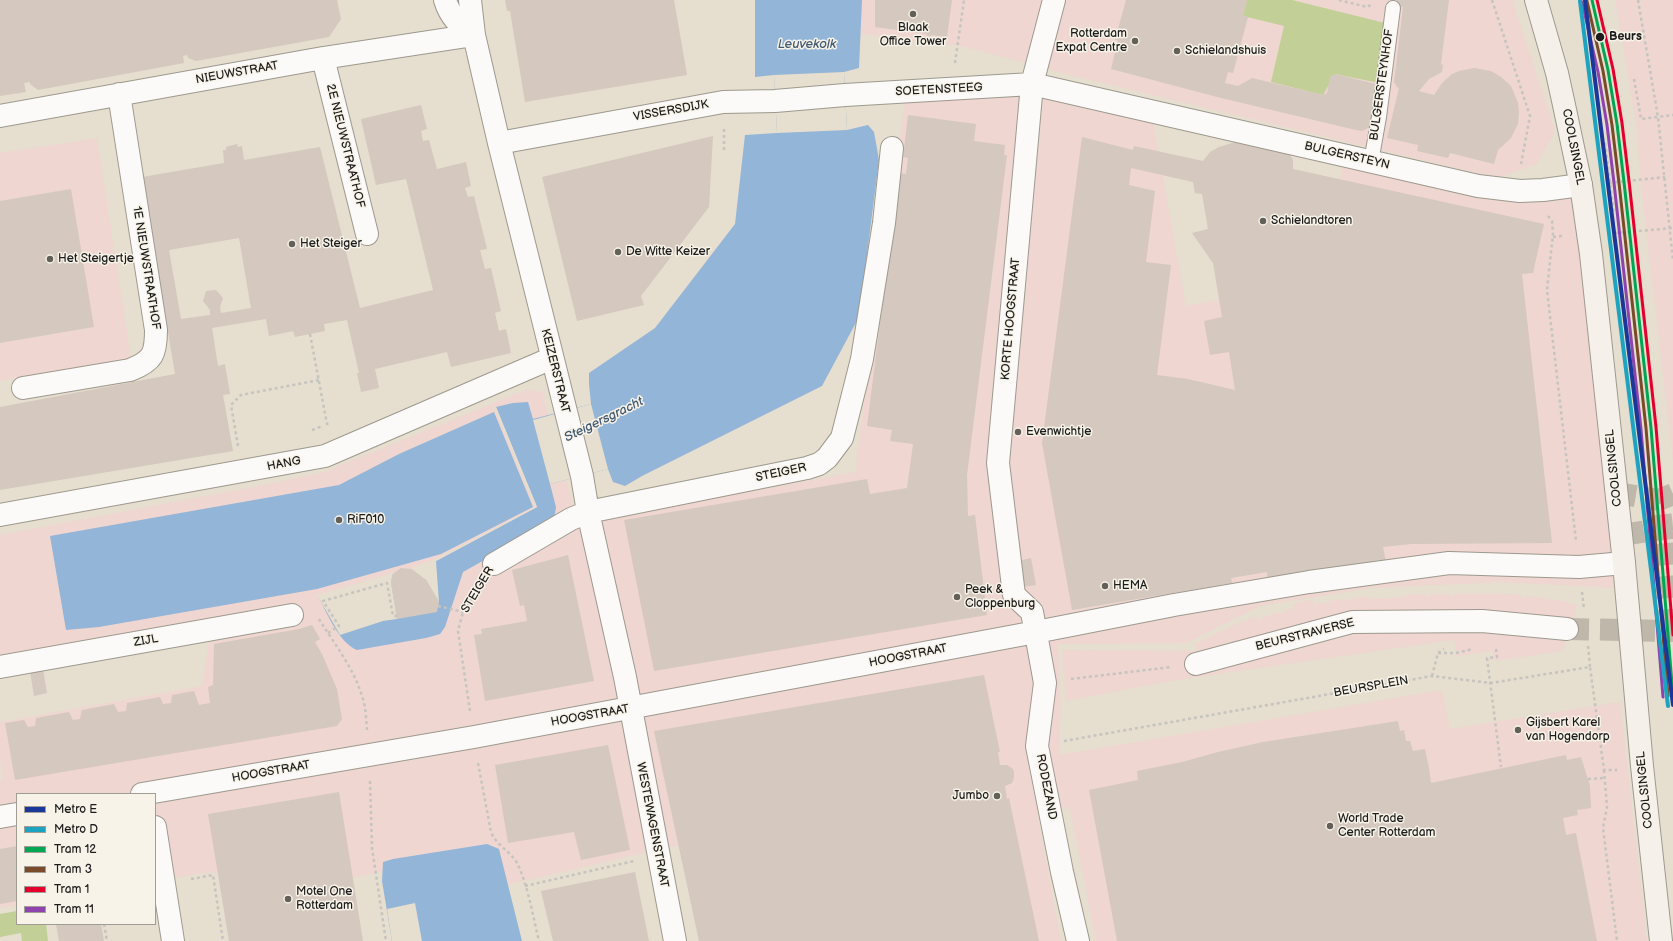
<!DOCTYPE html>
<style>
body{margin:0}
#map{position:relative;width:1673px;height:941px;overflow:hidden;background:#e6dece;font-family:"Balsamiq Sans",sans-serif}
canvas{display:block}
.legend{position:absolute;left:16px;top:793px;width:140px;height:132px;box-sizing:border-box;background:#f7f3e8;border:1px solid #9f9d96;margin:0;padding:5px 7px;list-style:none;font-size:12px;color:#1c1c1c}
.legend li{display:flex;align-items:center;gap:8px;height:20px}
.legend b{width:20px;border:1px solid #9f9d96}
</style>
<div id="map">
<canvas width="1673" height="941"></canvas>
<ul class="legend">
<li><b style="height:5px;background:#1a389a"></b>Metro E</li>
<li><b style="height:5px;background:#1ba3c0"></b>Metro D</li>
<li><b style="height:5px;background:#00a651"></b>Tram 12</li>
<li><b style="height:5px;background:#7a4b2a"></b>Tram 3</li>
<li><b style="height:5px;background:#e4002b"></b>Tram 1</li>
<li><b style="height:5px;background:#8e44ad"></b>Tram 11</li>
</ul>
</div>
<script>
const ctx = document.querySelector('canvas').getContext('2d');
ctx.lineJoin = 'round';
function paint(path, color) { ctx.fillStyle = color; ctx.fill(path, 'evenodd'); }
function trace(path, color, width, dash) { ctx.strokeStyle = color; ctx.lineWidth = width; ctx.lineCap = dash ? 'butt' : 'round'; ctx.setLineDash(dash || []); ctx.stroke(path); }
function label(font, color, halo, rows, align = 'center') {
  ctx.font = font + ' "Balsamiq Sans",sans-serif'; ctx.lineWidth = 3; ctx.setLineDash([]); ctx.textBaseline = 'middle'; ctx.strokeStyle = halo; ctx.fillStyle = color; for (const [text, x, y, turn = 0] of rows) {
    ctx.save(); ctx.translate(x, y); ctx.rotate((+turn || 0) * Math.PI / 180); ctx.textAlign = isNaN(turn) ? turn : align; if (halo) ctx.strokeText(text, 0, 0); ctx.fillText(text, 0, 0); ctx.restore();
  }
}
const built = new Path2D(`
 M 854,0 L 1512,0 L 1555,131 L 1537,164 L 1497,178 L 1061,73 L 962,46 L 852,33 Z
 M 1615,0 L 1673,0 L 1673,460 L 1641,186 L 1637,128 Z
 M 1012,88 L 1152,116 L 1186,306 L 1319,280 L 1344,158 L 1574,189 L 1583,254 L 1614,588 L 1502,582 L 1371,588 L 1260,606 L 1186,643 L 1058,644 L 1061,702 L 1059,755 L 1442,690 L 1450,729 L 1620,702 L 1647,941 L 1096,941 L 1070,808 L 1037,813 L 1061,941 L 944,941 L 917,801 L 669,847 L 503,886 L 401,868 L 347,879 L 210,872 L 155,881 L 155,794 L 17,794 L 17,905 L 0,908 L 0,780 L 3,779 L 0,756 L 0,722 L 202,686 L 209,641 L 300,625 L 296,606 L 0,657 L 0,535 L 269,484 L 324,472 L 528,389 L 542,392 L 578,524 L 855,472 L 905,99 Z
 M 97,138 L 131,358 L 0,381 L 0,343 L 94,327 L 0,201 L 0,153 Z
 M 1426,594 L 1426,596 L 1430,596 L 1430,594 L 1450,594 L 1450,596 L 1453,596 L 1454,594 L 1508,594 L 1521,595 L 1521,598 L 1525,598 L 1525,596 L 1545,598 L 1545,601 L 1548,601 L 1549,599 L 1569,602 L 1568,605 L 1571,605 L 1572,604 L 1577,605 L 1571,630 L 1562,651 L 1494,661 L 1493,651 L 1457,656 L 1454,640 L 1176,680 L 1066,701 L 1062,650 L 1195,651 L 1197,649 L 1195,644 L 1234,625 L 1256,616 L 1258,621 L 1261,620 L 1261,618 L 1279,612 L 1280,614 L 1283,613 L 1283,611 L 1294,608 L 1293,604 L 1313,599 L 1314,604 L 1325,602 L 1325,604 L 1329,604 L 1329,601 L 1348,599 L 1349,601 L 1352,601 L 1352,598 L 1372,597 L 1372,599 L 1406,597 L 1406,595 Z`);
const green = new Path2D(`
 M 1247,0 L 1292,0 L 1385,23 L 1379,83 L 1335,74 L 1323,95 L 1271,82 L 1284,26 L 1243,16 Z
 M 17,911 L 17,924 L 46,924 L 48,941 L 22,941 L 21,933 L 0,937 L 0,914 Z`);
const water = new Path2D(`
 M 755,0 L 862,0 L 859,68 L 844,72 L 847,130 L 868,125 L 874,132 L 879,160 L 859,317 L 822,386 L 642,476 L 625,486 L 613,482 L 608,469 L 550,484 L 556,507 L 554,521 L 463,572 L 445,627 L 440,634 L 426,638 L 357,650 C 339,643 327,613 318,596 L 393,574 L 391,582 L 396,614 L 436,612 L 439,602 L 426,580 L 412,569 L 436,561 L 537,507 L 496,407 L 513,403 L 528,402 L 533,419 L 591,404 L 589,384 L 589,373 L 655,328 L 735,224 L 745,135 L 777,133 L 774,75 L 755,77 Z
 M 494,412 L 533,507 L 441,554 L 317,589 L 99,627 L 66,630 L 50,536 L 339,485 L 399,454 Z
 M 487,844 L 499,849 L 522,941 L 392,941 L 382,881 L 383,862 L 393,859 Z`);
const pier = new Path2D(`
 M 844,72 L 847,130 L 777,133 L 774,75 Z
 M 591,404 L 608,469 L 550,484 L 533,420 Z
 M 494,407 L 496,407 L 537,507 L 436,561 L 439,602 L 426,580 L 410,569 L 411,568 L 436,559 L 535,507 Z
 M 393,573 L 391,582 L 397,619 L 383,621 L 340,635 L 317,595 Z
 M 415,903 L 422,941 L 392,941 L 387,909 Z`);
const building = new Path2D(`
 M 0,0 L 337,0 L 341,19 L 329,37 L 196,61 L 188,58 L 187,55 L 183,56 L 184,63 L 38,90 L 30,84 L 30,82 L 24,83 L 26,92 L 0,96 Z
 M 505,0 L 674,0 L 687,75 L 525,102 L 510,11 L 507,11 Z
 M 875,0 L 952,0 L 947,37 L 931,35 L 931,36 L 927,36 L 927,34 L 875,27 Z
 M 1126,0 L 1247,0 L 1243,16 L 1248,17 L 1236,62 L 1233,73 L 1228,72 L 1225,83 L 1238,86 L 1252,78 L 1323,95 L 1327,93 L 1330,77 L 1335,74 L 1376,84 L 1379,83 L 1370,127 L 1362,131 L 1356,130 L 1221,98 L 1111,69 L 1118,40 L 1115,40 Z
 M 1396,0 L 1449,0 L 1441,64 L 1443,65 L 1442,72 L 1429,79 L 1419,91 L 1434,95 L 1442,83 L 1452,74 L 1459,71 L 1474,68 L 1491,71 L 1501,77 L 1511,86 L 1518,103 L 1519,113 L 1518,124 L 1511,138 L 1498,150 L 1494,164 L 1450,153 L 1448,158 L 1417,151 L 1418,145 L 1387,138 L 1399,88 L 1397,87 L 1394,82 L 1403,7 L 1396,6 Z
 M 421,105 L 427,129 L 421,131 L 423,141 L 429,140 L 437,169 L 466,162 L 471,186 L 465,188 L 468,197 L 474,196 L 487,249 L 480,250 L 485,269 L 491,268 L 501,311 L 495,313 L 499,331 L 506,329 L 511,353 L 451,367 L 447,352 L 375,369 L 379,388 L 361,392 L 357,373 L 359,373 L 347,320 L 324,324 L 325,331 L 295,337 L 293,331 L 269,336 L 266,319 L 212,328 L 218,366 L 225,364 L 230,394 L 223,395 L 233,451 L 0,490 L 0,407 L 175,374 L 142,177 L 224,163 L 223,150 L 226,150 L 226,147 L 237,144 L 238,147 L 242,146 L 244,160 L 320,147 L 360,308 L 433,290 L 406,179 L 376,185 L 361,119 ZM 239,238 L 251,308 L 221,313 L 220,307 L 223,298 L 216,290 L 206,291 L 203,301 L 210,310 L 210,315 L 181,319 L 169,250 Z
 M 908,115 L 976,124 L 974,141 L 1005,145 L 1004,155 L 1007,155 L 967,475 L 968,516 L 975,515 L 987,615 L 654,671 L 624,520 L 867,479 L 870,494 L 907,488 L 913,444 L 890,441 L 892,430 L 867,426 L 899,173 L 906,174 L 908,158 L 903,157 Z
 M 713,136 L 709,207 L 641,296 L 644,305 L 577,321 L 542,177 Z
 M 1082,137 L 1133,150 L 1134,146 L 1203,161 L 1210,152 L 1219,147 L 1232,143 L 1248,141 L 1289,153 L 1293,160 L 1293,169 L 1544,224 L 1533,273 L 1522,274 L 1552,543 L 1411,544 L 1383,547 L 1387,568 L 1268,583 L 1267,572 L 1231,578 L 1232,583 L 1072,610 L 1042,443 ZM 1131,168 L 1193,182 L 1195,193 L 1202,194 L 1208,229 L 1192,233 L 1213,263 L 1222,317 L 1204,321 L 1210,355 L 1229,352 L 1235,390 L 1188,379 L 1157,375 L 1171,265 L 1146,262 L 1155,191 L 1129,185 Z
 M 71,189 L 94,327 L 0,343 L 0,201 Z
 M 568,555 L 594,681 L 485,701 L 474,635 L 482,634 L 481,629 L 527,621 L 524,605 L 520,606 L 512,570 Z
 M 1031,558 L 1036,585 L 1022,587 L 1018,561 Z
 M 401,568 L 412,569 L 426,580 L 439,602 L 437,612 L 397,619 L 391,582 L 393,574 Z
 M 312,625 L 320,639 L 315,642 L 322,654 L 337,689 L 342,719 L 337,726 L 15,780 L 5,723 L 24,720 L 28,727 L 35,726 L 36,718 L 69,712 L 73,720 L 80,719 L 82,710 L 114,704 L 118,712 L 126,711 L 127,703 L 160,697 L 163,704 L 171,703 L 172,695 L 194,691 L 199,705 L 210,703 L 208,687 L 213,685 L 214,644 L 299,629 Z
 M 43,669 L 47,693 L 34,696 L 30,671 Z
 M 984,675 L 1000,752 L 998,752 L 1000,765 L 1007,765 L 1013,769 L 1014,772 L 1014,778 L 1012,783 L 1005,786 L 1007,799 L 1009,798 L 1039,941 L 699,941 L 654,731 Z
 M 1398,721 L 1400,731 L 1404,730 L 1406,741 L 1410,741 L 1413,751 L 1425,749 L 1429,768 L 1431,783 L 1566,755 L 1567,760 L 1581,757 L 1590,786 L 1591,808 L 1577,810 L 1578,815 L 1563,818 L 1566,835 L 1576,833 L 1597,941 L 1117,941 L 1089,790 L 1138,780 L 1137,771 L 1182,762 L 1218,752 L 1263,742 Z
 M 608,745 L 630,850 L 581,860 L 574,832 L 508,843 L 495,765 Z
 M 339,792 L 363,941 L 229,941 L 208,814 Z
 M 17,846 L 17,901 L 0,904 L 0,849 Z
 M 635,872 L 649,941 L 553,941 L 541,891 Z
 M 56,924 L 101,924 L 104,941 L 59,941 Z`);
const streetTunnel = new Path2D(`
 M 1617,490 L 1617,493 L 1659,500
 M 1622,535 L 1662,529 L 1659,500 L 1673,494
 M 1567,629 L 1673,631
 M 1670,631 L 1662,529 L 1673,528`);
const path = new Path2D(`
 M 1339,0 L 1367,7 L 1371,5
 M 1492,0 L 1530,116 L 1521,164
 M 1638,0 L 1658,117 L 1673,261
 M 955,63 L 964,0
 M 1634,79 L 1641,119 L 1673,115
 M 724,129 L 724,153
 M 1605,143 L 1614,214
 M 1609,183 L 1665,177
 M 1548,216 L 1552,221 L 1553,234 L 1547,290 L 1576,541
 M 1615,233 L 1673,228
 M 1553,237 L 1562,236
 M 310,334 L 327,424 L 329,424
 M 312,430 L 323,426
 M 238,446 L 231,405 L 241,395 L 319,380
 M 1582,592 L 1584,609
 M 438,606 L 463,612
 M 319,619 C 334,643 354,669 362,696 C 366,707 366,719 367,730
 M 328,633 L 339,626 L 323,601 L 387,583 L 393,616 L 397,616
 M 1588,646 L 1590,667
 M 1496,649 L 1497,657 L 1487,658 L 1501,767
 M 1438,653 L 1456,653 L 1473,649
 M 1432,676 L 1438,653 L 1444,649
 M 1071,679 L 1171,667
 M 470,711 L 458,631 L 463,612 L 480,586
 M 1064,741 L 1432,676 L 1491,683 L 1590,667 L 1604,770 L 1617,770
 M 478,763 L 491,832 C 496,845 510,851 517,863 C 528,885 533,917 539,941
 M 1604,770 L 1607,807 L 1603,828 L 1617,941
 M 1588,779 L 1604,778
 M 370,781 L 372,848 L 386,941
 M 191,879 L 213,875 L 223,941
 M 525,886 L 634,861
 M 104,924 L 107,941`);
const lane = new Path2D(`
 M 1371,162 L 1379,117 L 1393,8`);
const street = new Path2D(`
 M 445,0 C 450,17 460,26 474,35
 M 470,0 L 474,35 L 499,143 L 582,476 L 588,512 L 625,677 L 675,941
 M 1054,0 L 1032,84 L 998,463 L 1014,595 L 1032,612 L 1045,683 L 1037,746 L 1062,872 L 1078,941
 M 323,58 L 367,234
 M 0,116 L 323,58 L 474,35
 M 499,143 L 723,102 L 775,101 L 845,95 L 1032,84 L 1478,186 L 1520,191 L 1543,190 L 1581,185
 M 23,388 L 130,370 C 153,361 156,354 156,330 L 119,94
 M 0,515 L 325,456 L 552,358
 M 494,564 L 571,519 L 588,512 L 807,468 L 819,464 L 827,458 L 842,438 L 862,359 L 884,223 L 892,148
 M 1196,664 L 1352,622 L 1482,621 L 1567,629
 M 0,667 L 292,615
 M 142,794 L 474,737 L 1036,632 L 1174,605 L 1309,582 L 1449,563 L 1579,567 L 1624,563
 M 0,817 L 17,814
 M 155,827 L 173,941`);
const secondary = new Path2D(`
 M 1536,0 L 1557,73 L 1564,105 L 1581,185 L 1591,254 L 1624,563 L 1642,766 L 1661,941`);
const tram1 = new Path2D(`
 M 1592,0 L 1608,70 L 1617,124 L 1624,182 L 1651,428 L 1673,696`);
const tram2 = new Path2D(`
 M 1587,1 L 1603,71 L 1612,125 L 1619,183 L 1646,428 L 1668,696`);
const tram3 = new Path2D(`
 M 1597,0 L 1613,69 L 1622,123 L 1629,181 L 1656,427 L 1673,635`);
const tram4 = new Path2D(`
 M 1582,2 L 1598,72 L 1607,125 L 1614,183 L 1641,429 L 1663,697`);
const metro1 = new Path2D(`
 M 1585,0 L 1673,705`);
const metro2 = new Path2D(`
 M 1580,1 L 1668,706`);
const markers = [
 [913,14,4,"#63605a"],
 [1600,37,5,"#1c1c1c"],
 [1135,41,4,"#63605a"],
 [1177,51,4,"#63605a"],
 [1263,221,4,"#63605a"],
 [292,244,4,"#63605a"],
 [618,252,4,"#63605a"],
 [50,259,4,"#63605a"],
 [1018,432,4,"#63605a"],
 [339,520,4,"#63605a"],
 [1105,586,4,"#63605a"],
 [957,597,4,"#63605a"],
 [1518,730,4,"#63605a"],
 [997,796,4,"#63605a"],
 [1330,826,4,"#63605a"],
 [288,899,4,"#63605a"]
];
const poiNames = [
 ["Blaak",913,28,"center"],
 ["Office Tower",913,42,"center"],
 ["Rotterdam",1127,34,"right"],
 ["Expat Centre",1127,48,"right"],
 ["Schielandshuis",1185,51],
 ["Schielandtoren",1271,221],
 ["Het Steiger",300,244],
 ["De Witte Keizer",626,252],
 ["Het Steigertje",58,259],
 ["Evenwichtje",1026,432],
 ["RiF010",347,520],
 ["HEMA",1113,586],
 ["Peek &",965,590],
 ["Cloppenburg",965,604],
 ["Gijsbert Karel",1526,723],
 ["van Hogendorp",1526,737],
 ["Jumbo",989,796,"right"],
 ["World Trade",1338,819],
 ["Center Rotterdam",1338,833],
 ["Motel One",296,892],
 ["Rotterdam",296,906]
];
const stopNames = [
 ["Beurs",1609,37]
];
const streetNames = [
 ["NIEUWSTRAAT",237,73,-10],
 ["BULGERSTEYNHOF",1382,85,-82],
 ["SOETENSTEEG",939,90,-3],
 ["VISSERSDIJK",671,111,-10],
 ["2E NIEUWSTRAATHOF",345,146,76],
 ["COOLSINGEL",1573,147,79],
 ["BULGERSTEYN",1347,156,13],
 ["1E NIEUWSTRAATHOF",146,268,81],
 ["KORTE HOOGSTRAAT",1011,319,-85],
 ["KEIZERSTRAAT",555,371,76],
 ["HANG",284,464,-11],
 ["COOLSINGEL",1614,468,-96],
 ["STEIGER",781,473,-12],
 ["STEIGER",478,590,-59],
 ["BEURSTRAVERSE",1305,635,-14],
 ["ZIJL",146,641,-10],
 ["HOOGSTRAAT",908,656,-11],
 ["BEURSPLEIN",1371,687,-10],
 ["HOOGSTRAAT",590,716,-10],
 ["HOOGSTRAAT",271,772,-10],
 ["RODEZAND",1046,787,79],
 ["COOLSINGEL",1645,790,-96],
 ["WESTEWAGENSTRAAT",652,825,79]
];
const waterNames = [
 ["Leuvekolk",807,45],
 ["Steigersgracht",604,420,-26]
];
paint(built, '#efd6d0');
paint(green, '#c2cf96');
paint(water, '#93b5d8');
paint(pier, '#e6dece');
paint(building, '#d5c8be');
trace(streetTunnel, '#beb7aa', 22, [22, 11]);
trace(lane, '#9d998f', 16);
trace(street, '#9d998f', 24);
trace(secondary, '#9d998f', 24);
trace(path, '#c6c4c0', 2.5, [3, 3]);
trace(lane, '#fbfaf8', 14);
trace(street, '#fbfaf8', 22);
trace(secondary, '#f5f1ea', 22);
trace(tram1, '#00a651', 3);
trace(tram2, '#7a4b2a', 3);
trace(tram3, '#e4002b', 3);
trace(tram4, '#8e44ad', 3);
trace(metro1, '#1a389a', 4);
trace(metro2, '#1ba3c0', 4);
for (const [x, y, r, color] of markers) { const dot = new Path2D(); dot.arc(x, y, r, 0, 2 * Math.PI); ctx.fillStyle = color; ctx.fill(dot); trace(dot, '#f7f3e8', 1.5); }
label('12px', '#1c1c1c', '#f7f3e8', poiNames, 'left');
label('bold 12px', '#1c1c1c', '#f7f3e8', stopNames, 'left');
label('12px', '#1c1c1c', '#f7f3e8', streetNames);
label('italic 13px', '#415972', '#f7f3e8', waterNames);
</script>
